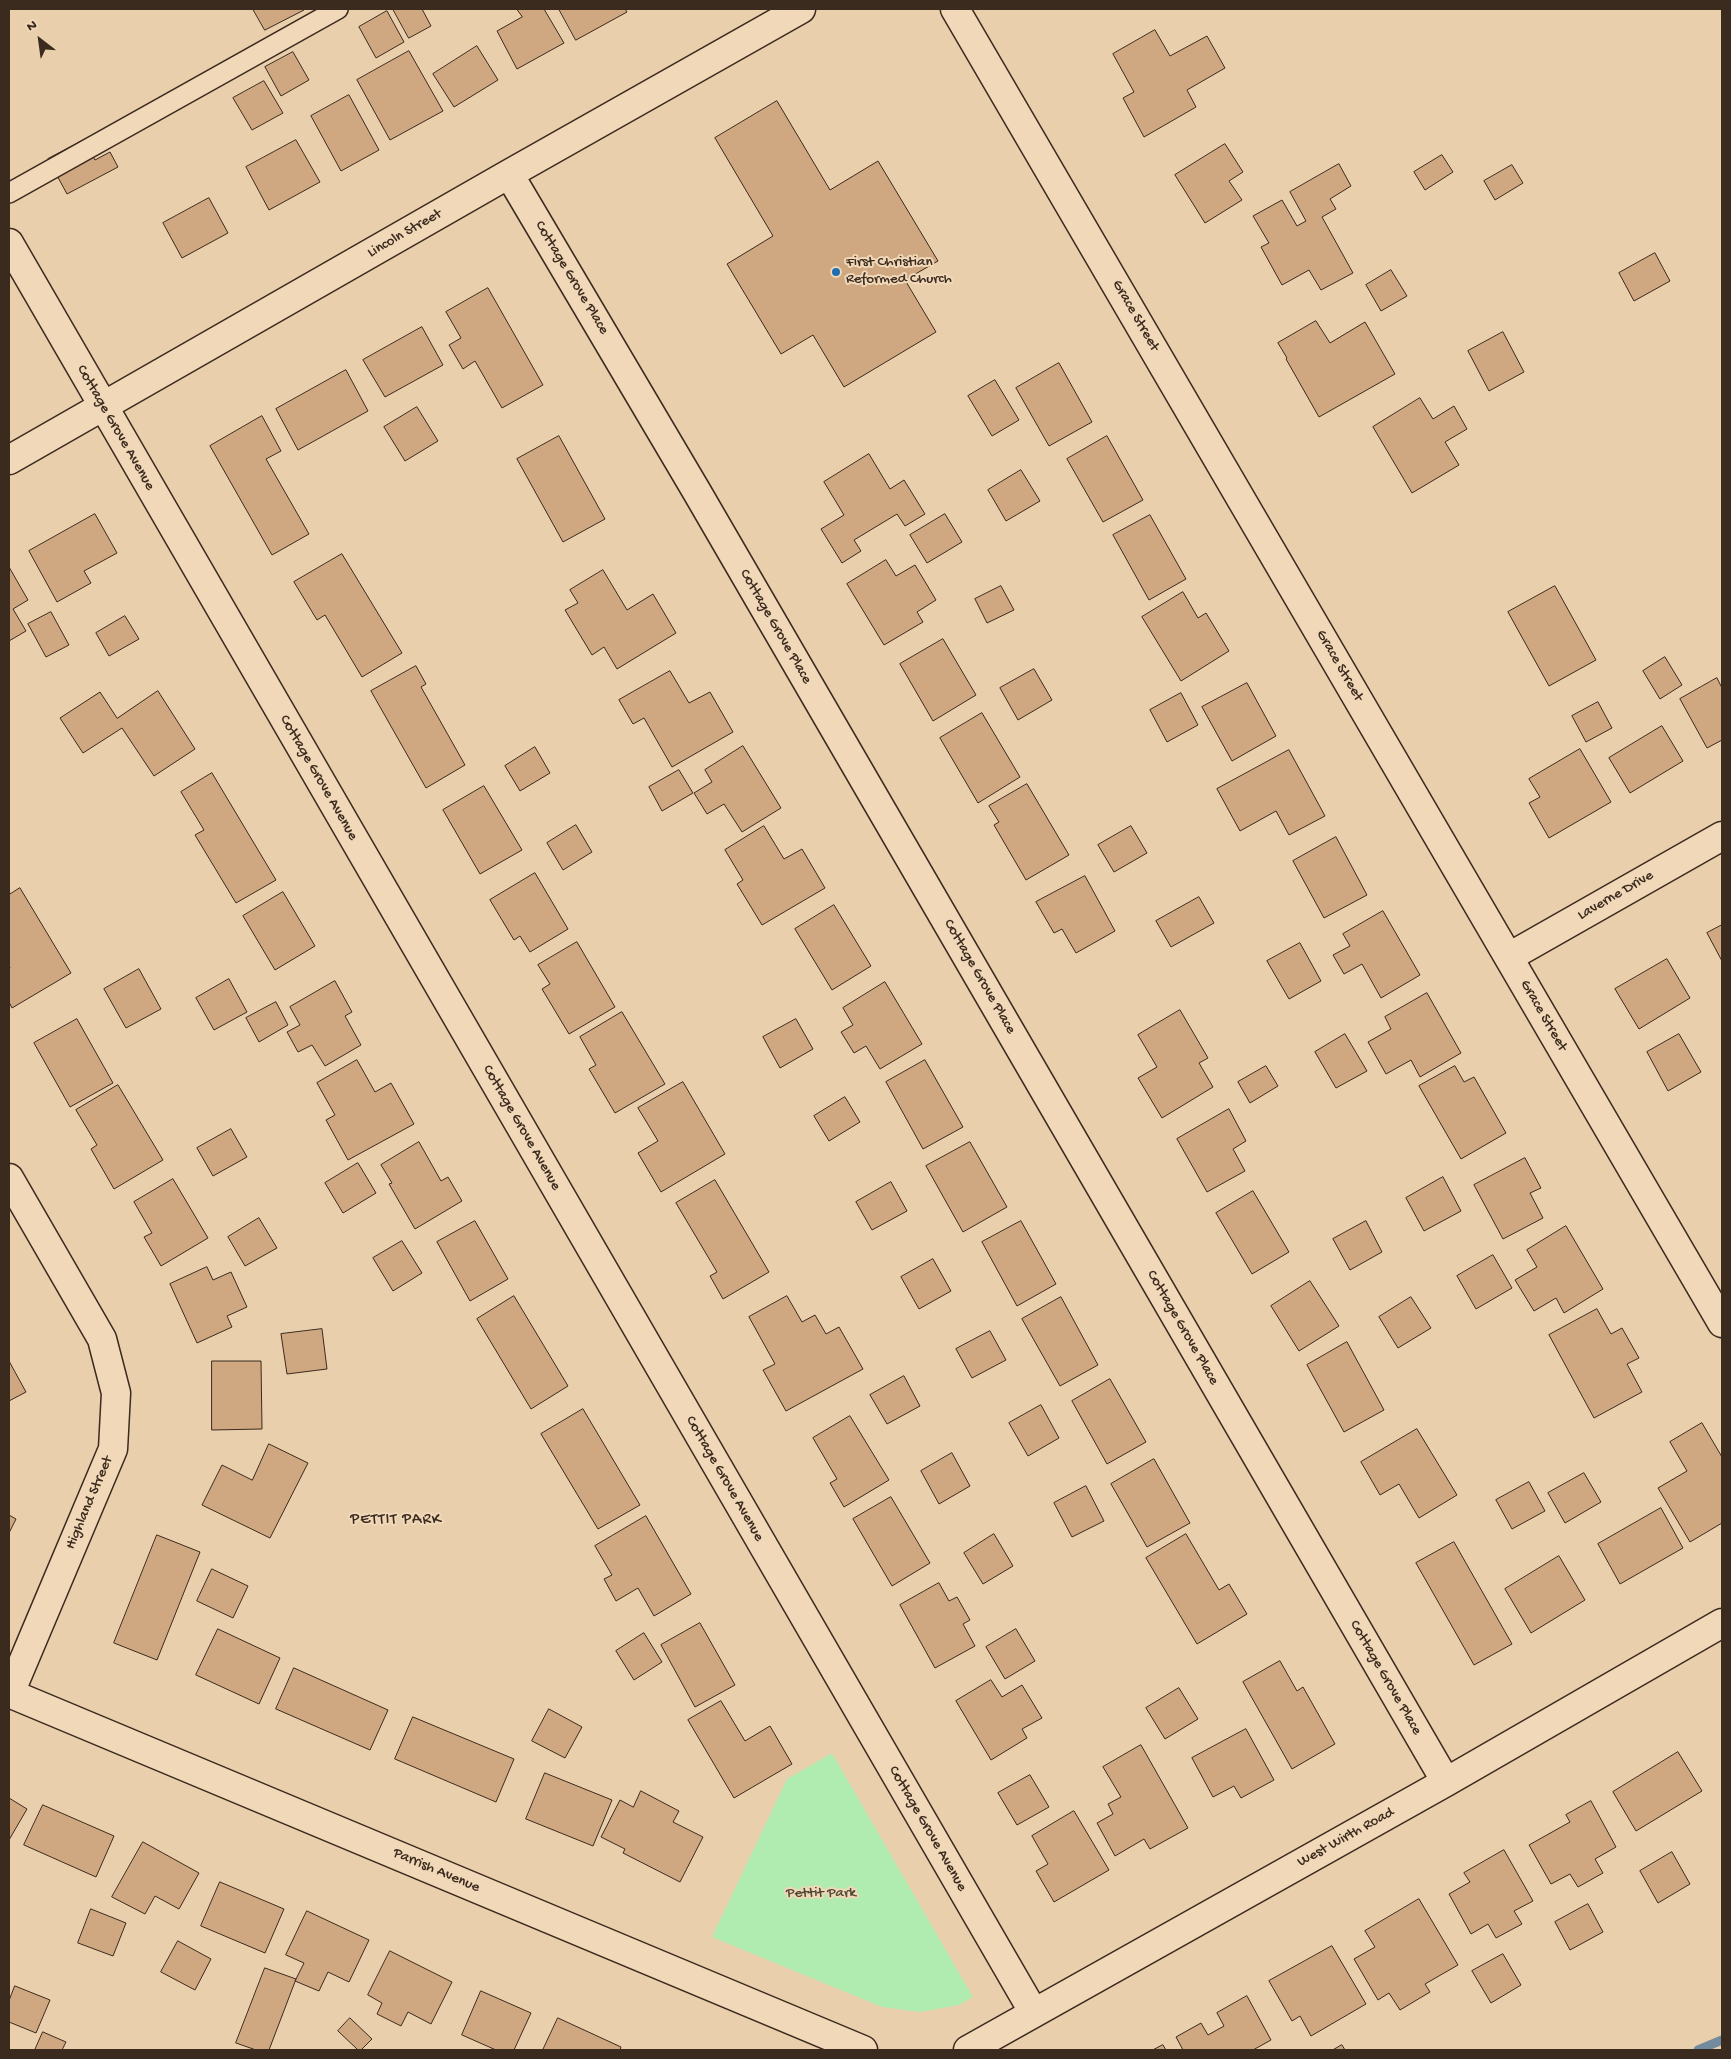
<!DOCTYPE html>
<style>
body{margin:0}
#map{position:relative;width:1731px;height:2059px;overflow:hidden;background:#eacfad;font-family:"Gochi Hand",sans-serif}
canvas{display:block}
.frame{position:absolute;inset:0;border:10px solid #3b2a1e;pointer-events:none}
.north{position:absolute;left:15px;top:15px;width:50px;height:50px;-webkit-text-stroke:4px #f0d8b8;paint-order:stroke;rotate:330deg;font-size:14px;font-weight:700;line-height:20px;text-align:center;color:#3b2a1e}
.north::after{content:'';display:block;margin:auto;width:18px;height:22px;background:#3b2a1e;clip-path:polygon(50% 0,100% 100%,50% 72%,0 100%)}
</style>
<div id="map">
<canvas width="1731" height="2059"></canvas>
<div class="frame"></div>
<div class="north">N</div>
</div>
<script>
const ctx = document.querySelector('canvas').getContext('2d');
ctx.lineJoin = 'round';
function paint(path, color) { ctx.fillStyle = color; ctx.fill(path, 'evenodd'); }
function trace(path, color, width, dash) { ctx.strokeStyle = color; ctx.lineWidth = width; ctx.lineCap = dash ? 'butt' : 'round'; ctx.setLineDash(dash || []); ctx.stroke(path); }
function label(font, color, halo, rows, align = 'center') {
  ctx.font = font + ' "Gochi Hand",sans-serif'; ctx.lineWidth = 4; ctx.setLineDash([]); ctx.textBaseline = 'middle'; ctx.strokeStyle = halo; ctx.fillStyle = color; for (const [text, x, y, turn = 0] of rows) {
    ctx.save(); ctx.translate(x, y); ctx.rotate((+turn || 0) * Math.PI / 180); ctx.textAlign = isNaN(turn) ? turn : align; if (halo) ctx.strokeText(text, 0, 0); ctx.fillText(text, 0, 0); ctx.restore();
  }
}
const green = new Path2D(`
 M 832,1753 L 973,1997 L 959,2005 L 920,2012 L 882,2007 L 712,1937 L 787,1779 Z`);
const stream = new Path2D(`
 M 1698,2050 L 1722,2040`);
const building = new Path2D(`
 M 253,9 L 303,9 L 304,10 L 265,30 Z
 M 393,9 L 422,9 L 431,26 L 409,38 Z
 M 517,9 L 544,9 L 564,43 L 517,69 L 497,31 L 522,17 Z
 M 559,9 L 625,9 L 627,12 L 576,40 Z
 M 387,11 L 404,42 L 376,58 L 359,27 Z
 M 1155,30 L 1170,56 L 1207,36 L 1225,68 L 1187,90 L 1196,107 L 1144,137 L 1123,98 L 1134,92 L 1113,54 Z
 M 477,46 L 498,80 L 454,107 L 433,74 Z
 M 409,51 L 443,111 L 390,140 L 357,80 Z
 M 293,52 L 309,80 L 281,96 L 265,67 Z
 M 264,81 L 283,113 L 252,130 L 233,98 Z
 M 349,95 L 379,150 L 341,171 L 311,116 Z
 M 777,101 L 830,190 L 878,161 L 938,261 L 905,280 L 936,332 L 844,387 L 813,335 L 781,354 L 727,264 L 773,236 L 715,138 Z
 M 84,140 L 95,160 L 110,152 L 118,167 L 67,194 L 48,159 Z
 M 296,140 L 320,182 L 269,210 L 246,167 Z
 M 1225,144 L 1243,172 L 1229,181 L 1242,200 L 1205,223 L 1175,175 Z
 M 1442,155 L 1453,172 L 1425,190 L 1414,172 Z
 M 1339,164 L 1351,186 L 1330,199 L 1336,209 L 1322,217 L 1353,273 L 1321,290 L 1309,270 L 1282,285 L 1261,247 L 1269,243 L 1253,216 L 1282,200 L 1297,226 L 1306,221 L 1290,192 Z
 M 1512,165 L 1523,183 L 1495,200 L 1484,181 Z
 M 209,198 L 228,233 L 182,258 L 163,223 Z
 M 1655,253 L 1670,281 L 1634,301 L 1619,273 Z
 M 1391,270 L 1407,296 L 1381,311 L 1366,285 Z
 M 488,288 L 543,385 L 502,408 L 475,361 L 463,369 L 449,345 L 461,338 L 446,312 Z
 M 1316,321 L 1330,343 L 1365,322 L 1395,374 L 1319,417 L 1286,359 L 1287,358 L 1278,343 Z
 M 422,327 L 443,365 L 385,397 L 363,360 Z
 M 1503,332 L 1524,372 L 1489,391 L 1468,351 Z
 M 1059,363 L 1092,422 L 1049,446 L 1016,388 Z
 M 346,370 L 368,411 L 298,450 L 276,409 Z
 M 995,380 L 1019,420 L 992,436 L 968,396 Z
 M 1420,398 L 1433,419 L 1454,406 L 1467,429 L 1445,442 L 1459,465 L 1412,493 L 1373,427 Z
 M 417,407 L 438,441 L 405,461 L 384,427 Z
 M 262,416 L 281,451 L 266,459 L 309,534 L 272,555 L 210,446 Z
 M 559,436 L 605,519 L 563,542 L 517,459 Z
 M 1107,436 L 1143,500 L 1103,522 L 1067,459 Z
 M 869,454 L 890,489 L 904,480 L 925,514 L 905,526 L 897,514 L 854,540 L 861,551 L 842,563 L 821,529 L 844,515 L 824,482 Z
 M 1021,470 L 1040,501 L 1006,521 L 988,490 Z
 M 95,514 L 117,553 L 84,571 L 91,583 L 57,602 L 29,551 Z
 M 945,514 L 962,542 L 927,563 L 910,535 Z
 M 1150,515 L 1186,579 L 1149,600 L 1113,535 Z
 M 342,554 L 402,653 L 362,677 L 325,615 L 317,620 L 294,582 Z
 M 886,560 L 896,576 L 915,565 L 936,600 L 917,612 L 923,622 L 884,645 L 847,584 Z
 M 9,567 L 28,600 L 13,609 L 26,631 L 9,641 Z
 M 603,570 L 627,610 L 653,594 L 676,633 L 617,669 L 604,647 L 592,655 L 565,610 L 578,603 L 570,590 Z
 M 1001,586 L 1014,610 L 987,623 L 975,599 Z
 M 1555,586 L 1596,660 L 1549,686 L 1508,612 Z
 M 1183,592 L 1198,618 L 1206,613 L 1229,651 L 1181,681 L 1142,617 Z
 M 51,612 L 69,645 L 46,657 L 28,624 Z
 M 125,616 L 139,639 L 109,656 L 96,633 Z
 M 943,639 L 976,695 L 933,721 L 900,664 Z
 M 1665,657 L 1682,685 L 1660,699 L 1643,671 Z
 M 416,666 L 426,684 L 421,687 L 465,765 L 426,788 L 371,691 Z
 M 1034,669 L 1052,700 L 1018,720 L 1000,688 Z
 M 670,671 L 689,703 L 710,692 L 733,732 L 672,767 L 644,718 L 633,724 L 619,700 Z
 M 1717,678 L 1722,688 L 1722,740 L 1707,748 L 1680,699 Z
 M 1247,683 L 1276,736 L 1232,761 L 1202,707 Z
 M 158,691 L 195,749 L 154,776 L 122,728 L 83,753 L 60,718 L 100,692 L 117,718 Z
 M 1181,693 L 1198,725 L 1167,742 L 1150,710 Z
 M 1598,702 L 1612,728 L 1586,742 L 1572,716 Z
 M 982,713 L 1020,777 L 978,803 L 940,738 Z
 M 1662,726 L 1683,761 L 1630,793 L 1609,758 Z
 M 743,746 L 781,808 L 742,832 L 724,804 L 707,814 L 694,793 L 712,782 L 705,770 Z
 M 535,747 L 550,773 L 520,791 L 505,766 Z
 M 1580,749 L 1611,802 L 1549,838 L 1529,803 L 1540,797 L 1529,779 Z
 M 1289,750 L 1325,816 L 1289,835 L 1276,811 L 1240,831 L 1217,789 Z
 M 679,770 L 693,793 L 662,811 L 649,787 Z
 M 212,773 L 276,880 L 236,903 L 195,835 L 204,830 L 181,792 Z
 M 1027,784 L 1069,855 L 1026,880 L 994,825 L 999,822 L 989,806 Z
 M 484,786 L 522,850 L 480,874 L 443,810 Z
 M 576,825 L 592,852 L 563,870 L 547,843 Z
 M 764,826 L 784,859 L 802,849 L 825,888 L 762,925 L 737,884 L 743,880 L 725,850 Z
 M 1131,826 L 1147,853 L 1114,872 L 1098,845 Z
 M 1336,837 L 1367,895 L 1324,918 L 1293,861 Z
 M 535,873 L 568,929 L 530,952 L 520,936 L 514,940 L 490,900 Z
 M 1085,876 L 1115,931 L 1076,953 L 1062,929 L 1054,933 L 1036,902 Z
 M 20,888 L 71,973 L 12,1008 L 9,1002 L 9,969 L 10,968 L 9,965 L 9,895 Z
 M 283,892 L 315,946 L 275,970 L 243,916 Z
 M 1199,897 L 1214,923 L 1171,947 L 1156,921 Z
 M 834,905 L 871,966 L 832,990 L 795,929 Z
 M 1383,911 L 1420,975 L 1381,998 L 1362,964 L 1344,974 L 1333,955 L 1350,946 L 1343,934 Z
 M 1722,925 L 1722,961 L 1707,933 Z
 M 577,942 L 615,1007 L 569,1034 L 542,989 L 550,984 L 538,965 Z
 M 1300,943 L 1321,981 L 1289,999 L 1267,961 Z
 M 1667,959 L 1690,998 L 1639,1029 L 1615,989 Z
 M 139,969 L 161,1009 L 126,1028 L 104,989 Z
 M 229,979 L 247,1012 L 214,1030 L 196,998 Z
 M 335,981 L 352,1012 L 345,1016 L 361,1045 L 325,1066 L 312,1045 L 298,1052 L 287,1032 L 300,1025 L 290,1007 Z
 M 885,982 L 922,1044 L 880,1069 L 866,1046 L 854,1053 L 841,1032 L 853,1025 L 843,1008 Z
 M 1427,993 L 1461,1053 L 1420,1077 L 1411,1060 L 1386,1074 L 1368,1042 L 1391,1029 L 1385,1017 Z
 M 276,1002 L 288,1025 L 259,1042 L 246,1018 Z
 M 1180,1010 L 1208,1058 L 1199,1063 L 1213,1087 L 1162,1118 L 1138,1078 L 1157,1067 L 1138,1035 Z
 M 622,1012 L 665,1084 L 615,1113 L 589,1069 L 596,1065 L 580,1037 Z
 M 77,1019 L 113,1083 L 70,1107 L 34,1043 Z
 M 796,1019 L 813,1049 L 780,1068 L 763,1037 Z
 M 1345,1034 L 1367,1071 L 1336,1088 L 1315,1052 Z
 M 1679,1034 L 1701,1072 L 1668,1091 L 1647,1052 Z
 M 357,1060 L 375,1092 L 391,1083 L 414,1124 L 348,1160 L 326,1120 L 335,1115 L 317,1083 Z
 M 925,1060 L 963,1127 L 923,1149 L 886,1082 Z
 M 1266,1066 L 1278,1086 L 1250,1103 L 1238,1082 Z
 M 1455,1066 L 1464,1082 L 1474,1077 L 1506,1133 L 1461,1159 L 1419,1086 Z
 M 683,1082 L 725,1154 L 661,1192 L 638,1153 L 658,1141 L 638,1108 Z
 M 118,1085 L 163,1160 L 114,1189 L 91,1149 L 97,1145 L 76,1110 Z
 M 845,1097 L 860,1122 L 829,1141 L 814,1116 Z
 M 1229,1109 L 1246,1141 L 1233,1149 L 1245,1171 L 1207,1192 L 1177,1139 Z
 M 231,1129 L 247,1157 L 213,1176 L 197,1148 Z
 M 419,1142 L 441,1181 L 448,1177 L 462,1201 L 415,1229 L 389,1184 L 392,1183 L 381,1165 Z
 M 970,1142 L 1007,1207 L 963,1232 L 926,1166 Z
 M 1525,1158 L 1541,1188 L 1530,1193 L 1543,1218 L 1503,1239 L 1474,1185 Z
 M 358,1163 L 376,1193 L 343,1213 L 325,1183 Z
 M 1443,1177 L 1461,1211 L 1424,1231 L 1406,1198 Z
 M 173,1179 L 208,1238 L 161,1266 L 144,1237 L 152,1233 L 134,1202 Z
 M 715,1180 L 769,1272 L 723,1299 L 710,1276 L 717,1272 L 676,1203 Z
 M 891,1182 L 907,1211 L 872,1230 L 856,1202 Z
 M 1253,1191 L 1289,1252 L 1252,1274 L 1216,1213 Z
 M 259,1218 L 277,1248 L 245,1266 L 228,1237 Z
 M 475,1221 L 508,1279 L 470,1301 L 437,1242 Z
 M 1021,1221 L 1056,1284 L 1017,1306 L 982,1242 Z
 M 1366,1221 L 1382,1252 L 1350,1270 L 1333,1239 Z
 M 1566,1226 L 1603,1289 L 1564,1313 L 1556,1298 L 1534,1311 L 1515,1280 L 1537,1267 L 1527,1250 Z
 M 402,1241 L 422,1273 L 393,1291 L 373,1258 Z
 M 1493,1255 L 1512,1288 L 1476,1309 L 1457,1276 Z
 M 933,1259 L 951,1291 L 919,1309 L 901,1277 Z
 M 207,1267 L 213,1280 L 231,1272 L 247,1307 L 227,1316 L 232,1327 L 197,1343 L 170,1284 Z
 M 1310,1281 L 1339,1326 L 1299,1351 L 1271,1306 Z
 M 514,1296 L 568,1386 L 531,1409 L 477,1319 Z
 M 787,1296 L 802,1322 L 815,1315 L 826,1334 L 839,1327 L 863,1369 L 786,1411 L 763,1370 L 775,1364 L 749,1317 Z
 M 1061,1297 L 1098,1365 L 1060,1386 L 1022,1319 Z
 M 1411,1297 L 1431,1328 L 1398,1348 L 1379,1317 Z
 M 1597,1309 L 1611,1334 L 1622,1328 L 1639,1358 L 1627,1364 L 1642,1392 L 1594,1418 L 1549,1335 Z
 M 322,1329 L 327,1369 L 287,1374 L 281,1334 Z
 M 990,1331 L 1006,1360 L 972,1378 L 956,1349 Z
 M 1347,1342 L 1384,1410 L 1344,1432 L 1307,1365 Z
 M 9,1361 L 26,1392 L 9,1401 Z
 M 212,1361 L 261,1361 L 262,1429 L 212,1430 Z
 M 904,1376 L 920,1406 L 887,1424 L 870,1395 Z
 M 1110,1379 L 1146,1442 L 1107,1464 L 1072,1401 Z
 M 1041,1405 L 1059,1438 L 1028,1456 L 1009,1423 Z
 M 583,1409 L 640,1505 L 598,1529 L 541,1434 Z
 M 850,1416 L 889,1480 L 844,1507 L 830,1483 L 837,1479 L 813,1438 Z
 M 1702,1423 L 1722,1457 L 1722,1523 L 1690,1542 L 1658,1488 L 1687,1471 L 1670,1442 Z
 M 1417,1429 L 1457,1495 L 1419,1518 L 1399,1484 L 1380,1495 L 1361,1462 Z
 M 269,1444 L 308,1463 L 270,1538 L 202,1505 L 222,1465 L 252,1480 Z
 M 952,1453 L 970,1486 L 939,1504 L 921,1471 Z
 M 1154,1459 L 1190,1523 L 1147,1547 L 1111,1484 Z
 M 1584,1473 L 1601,1502 L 1565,1523 L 1548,1493 Z
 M 1529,1482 L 1545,1511 L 1512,1529 L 1496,1500 Z
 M 1086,1486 L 1104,1521 L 1072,1537 L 1054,1503 Z
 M 891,1497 L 930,1563 L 892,1586 L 853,1519 Z
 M 1661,1508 L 1683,1548 L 1620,1584 L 1598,1544 Z
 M 9,1515 L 16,1519 L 9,1533 Z
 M 646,1516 L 691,1594 L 654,1616 L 638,1588 L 616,1601 L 604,1579 L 612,1575 L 595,1546 Z
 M 994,1534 L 1013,1566 L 983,1584 L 964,1553 Z
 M 1186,1534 L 1219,1590 L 1229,1584 L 1247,1614 L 1197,1644 L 1146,1558 Z
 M 157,1535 L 200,1552 L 157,1660 L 114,1643 Z
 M 1454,1542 L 1512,1644 L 1474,1665 L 1416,1563 Z
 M 1559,1556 L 1585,1600 L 1531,1633 L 1505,1589 Z
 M 212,1569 L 248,1586 L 233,1618 L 197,1601 Z
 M 939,1583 L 949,1601 L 957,1597 L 970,1620 L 963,1624 L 975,1646 L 935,1668 L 900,1605 Z
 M 700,1623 L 735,1685 L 695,1707 L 661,1645 Z
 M 218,1629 L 280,1658 L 259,1704 L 196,1675 Z
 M 1016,1629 L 1035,1661 L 1005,1679 L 986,1647 Z
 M 644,1633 L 662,1662 L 634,1680 L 616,1651 Z
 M 1280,1661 L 1297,1691 L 1303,1687 L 1335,1744 L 1292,1769 L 1243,1682 Z
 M 294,1668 L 388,1710 L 370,1750 L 276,1709 Z
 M 991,1680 L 1002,1697 L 1022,1685 L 1042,1718 L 1022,1729 L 1027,1738 L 991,1760 L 956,1701 Z
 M 1179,1688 L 1198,1719 L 1165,1739 L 1146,1708 Z
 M 721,1701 L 745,1741 L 770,1726 L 792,1764 L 734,1798 L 688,1720 Z
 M 549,1709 L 582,1727 L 565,1758 L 532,1741 Z
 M 413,1717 L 514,1759 L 496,1802 L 395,1759 Z
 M 1246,1729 L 1274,1780 L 1241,1798 L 1234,1786 L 1213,1797 L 1192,1758 Z
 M 1141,1745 L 1188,1828 L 1150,1849 L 1144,1839 L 1115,1856 L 1097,1823 L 1113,1814 L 1108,1804 L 1121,1797 L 1103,1767 Z
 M 1678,1752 L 1702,1791 L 1636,1831 L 1613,1792 Z
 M 545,1773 L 612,1800 L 593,1846 L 526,1819 Z
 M 1030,1775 L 1049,1807 L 1017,1825 L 998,1793 Z
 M 641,1791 L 679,1811 L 673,1822 L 703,1837 L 680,1882 L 623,1853 L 625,1849 L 601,1837 L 620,1800 L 633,1807 Z
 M 9,1798 L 27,1809 L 9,1840 Z
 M 1591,1801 L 1616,1847 L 1595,1859 L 1603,1873 L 1578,1887 L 1570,1874 L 1551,1884 L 1529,1845 L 1570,1822 L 1566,1815 Z
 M 43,1805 L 114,1836 L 96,1877 L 24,1845 Z
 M 1074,1811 L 1109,1870 L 1054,1902 L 1036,1871 L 1048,1864 L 1032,1836 Z
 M 143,1842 L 199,1873 L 179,1909 L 155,1896 L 145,1914 L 112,1897 Z
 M 1504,1850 L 1533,1901 L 1514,1911 L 1522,1924 L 1496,1938 L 1488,1924 L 1471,1934 L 1449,1894 L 1470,1882 L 1464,1873 Z
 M 1672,1852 L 1690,1884 L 1658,1903 L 1640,1871 Z
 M 220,1882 L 284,1909 L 265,1953 L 201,1926 Z
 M 1419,1899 L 1458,1965 L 1425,1984 L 1430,1992 L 1400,2010 L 1389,1993 L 1378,2000 L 1354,1959 L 1375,1947 L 1365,1931 Z
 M 1588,1904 L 1603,1932 L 1570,1950 L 1555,1922 Z
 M 91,1909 L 126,1923 L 113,1956 L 78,1943 Z
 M 307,1911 L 369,1940 L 349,1982 L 328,1972 L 319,1991 L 295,1981 L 304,1963 L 286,1955 Z
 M 178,1941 L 211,1959 L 195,1990 L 161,1972 Z
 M 1332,1946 L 1366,2004 L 1311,2036 L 1300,2016 L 1292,2021 L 1269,1981 Z
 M 390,1951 L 452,1982 L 431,2024 L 408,2012 L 401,2026 L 377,2014 L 382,2003 L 368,1995 Z
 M 1503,1954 L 1521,1985 L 1491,2003 L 1472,1971 Z
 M 265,1968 L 296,1979 L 269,2050 L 256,2050 L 236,2043 Z
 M 15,1986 L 50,2000 L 36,2033 L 9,2022 L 9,2001 Z
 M 481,1991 L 531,2013 L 514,2050 L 496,2050 L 462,2035 Z
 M 1247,1996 L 1271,2040 L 1253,2050 L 1183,2050 L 1176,2037 L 1201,2023 L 1208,2035 L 1224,2026 L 1217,2013 Z
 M 350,2018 L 372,2039 L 361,2050 L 358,2050 L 338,2031 Z
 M 558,2018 L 621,2047 L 620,2050 L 543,2050 Z
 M 43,2032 L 66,2042 L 62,2050 L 35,2050 Z
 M 1163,2045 L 1166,2050 L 1153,2050 Z
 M 1342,2045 L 1345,2050 L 1333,2050 Z`);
const service = new Path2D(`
 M 9,193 L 338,9`);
const minor = new Path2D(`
 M 509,174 L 697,492 L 1446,1782
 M 9,243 L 1034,2013
 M 9,460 L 509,174 L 801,9
 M 1509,957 L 1722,836
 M 9,1178 L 102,1339 L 116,1393 L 113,1449 L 10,1693
 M 9,1693 L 863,2050
 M 968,2050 L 1446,1782 L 1722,1623`);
const tertiary = new Path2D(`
 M 955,9 L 1722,1323`);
const markers = [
 [836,272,5,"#1f6fb2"]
];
const streetNames = [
 ["Lincoln Street",405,234,-30],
 ["Cottage Grove Place",571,278,59],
 ["Grace Street",1135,316,60],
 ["Cottage Grove Avenue",115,428,60],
 ["Cottage Grove Place",775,627,60],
 ["Grace Street",1339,666,60],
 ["Cottage Grove Avenue",318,778,60],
 ["Laverne Drive",1616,896,-30],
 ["Cottage Grove Place",979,977,60],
 ["Grace Street",1543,1016,60],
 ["Cottage Grove Avenue",521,1128,60],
 ["Cottage Grove Place",1182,1328,60],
 ["Cottage Grove Avenue",724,1479,60],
 ["Highland Street",90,1503,-67],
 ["Cottage Grove Place",1385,1678,60],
 ["Cottage Grove Avenue",927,1829,60],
 ["West Wirth Road",1346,1838,-29],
 ["Parrish Avenue",436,1871,23]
];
const poiNames = [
 ["First Christian",846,263],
 ["Reformed Church",846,280]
];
const parkNames = [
 ["Pettit Park",821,1894]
];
const neighbourhoodNames = [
 ["PETTIT PARK",396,1521]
];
paint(green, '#b0ebb0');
trace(stream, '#738b9f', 9);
paint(building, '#cfa881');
trace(building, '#3b2a1e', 1);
trace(service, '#3b2a1e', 22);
trace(minor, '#3b2a1e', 31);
trace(tertiary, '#3b2a1e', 31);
trace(service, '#f0d8b8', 19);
trace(minor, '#f0d8b8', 28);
trace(tertiary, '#f0d8b8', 28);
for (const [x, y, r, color] of markers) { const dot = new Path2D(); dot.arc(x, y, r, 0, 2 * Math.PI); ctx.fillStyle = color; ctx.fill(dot); trace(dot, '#f0d8b8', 2); }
label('15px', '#3b2a1e', '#f0d8b8', streetNames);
label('15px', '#3b2a1e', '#f0d8b8', poiNames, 'left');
label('15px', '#4d4734', '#f0d8b8', parkNames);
ctx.letterSpacing = '1px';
label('16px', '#3b2a1e', '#f0d8b8', neighbourhoodNames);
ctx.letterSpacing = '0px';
</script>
